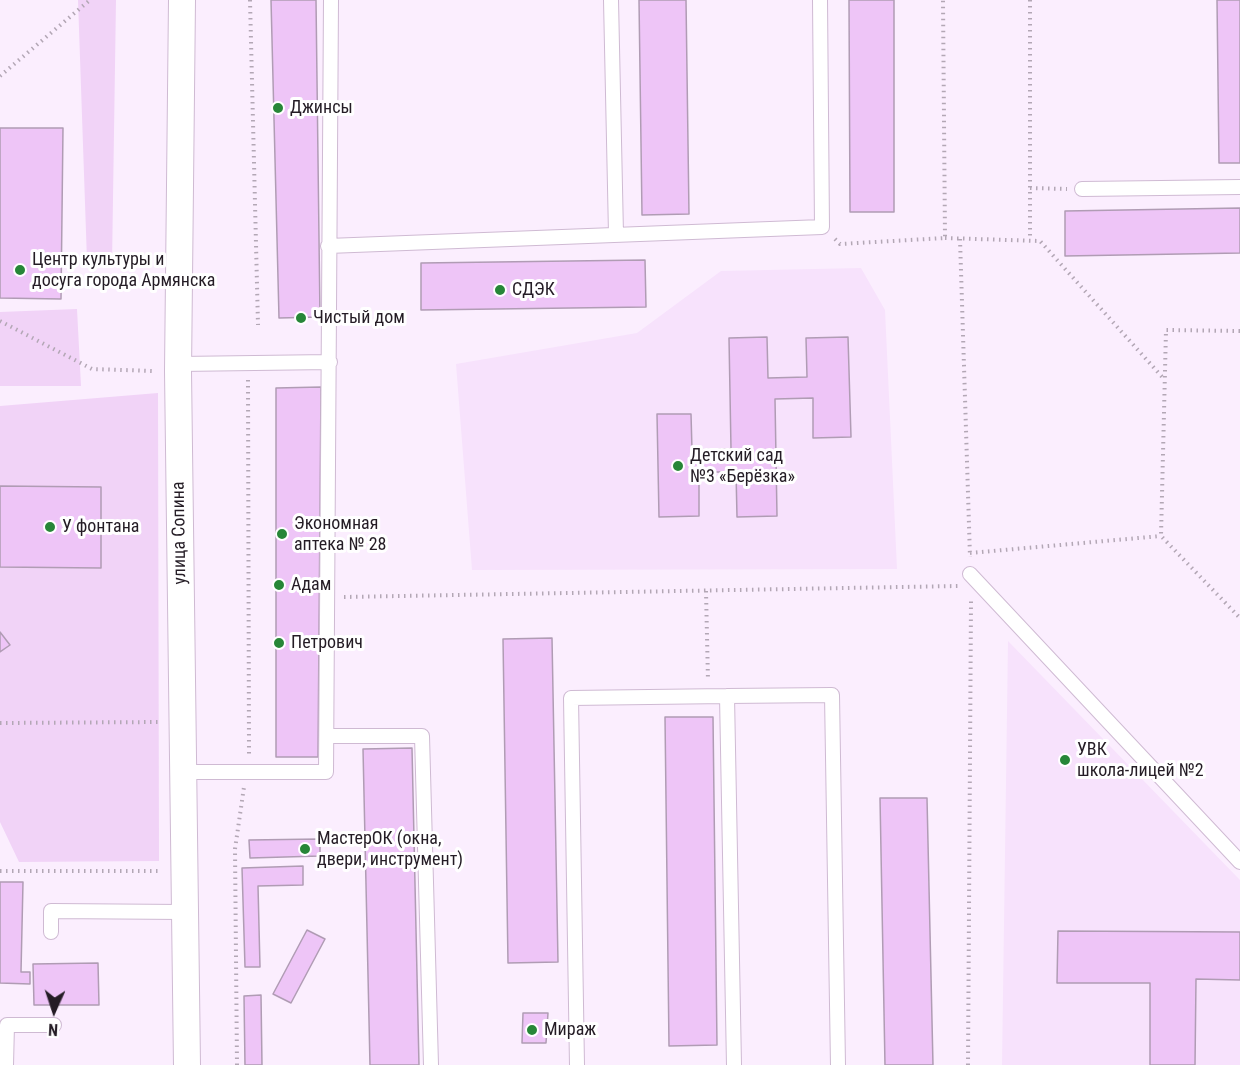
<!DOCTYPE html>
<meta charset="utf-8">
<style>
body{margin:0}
#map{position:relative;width:1240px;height:1065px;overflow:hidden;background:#fbeefe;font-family:"Roboto Condensed",sans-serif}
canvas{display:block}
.north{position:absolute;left:24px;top:981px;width:60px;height:60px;-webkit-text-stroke:4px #fff;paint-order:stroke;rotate:183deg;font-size:16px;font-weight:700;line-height:24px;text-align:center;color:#241c25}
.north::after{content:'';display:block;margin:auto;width:21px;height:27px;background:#241c25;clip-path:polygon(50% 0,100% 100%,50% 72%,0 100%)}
</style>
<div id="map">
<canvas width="1240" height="1065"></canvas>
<div class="north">N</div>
</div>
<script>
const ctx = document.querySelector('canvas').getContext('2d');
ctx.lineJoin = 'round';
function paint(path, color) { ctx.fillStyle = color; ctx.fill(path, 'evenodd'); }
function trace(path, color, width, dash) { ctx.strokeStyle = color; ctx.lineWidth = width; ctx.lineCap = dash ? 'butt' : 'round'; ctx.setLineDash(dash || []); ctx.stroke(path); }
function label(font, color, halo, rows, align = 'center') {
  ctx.font = font + ' "Roboto Condensed",sans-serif'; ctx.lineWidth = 6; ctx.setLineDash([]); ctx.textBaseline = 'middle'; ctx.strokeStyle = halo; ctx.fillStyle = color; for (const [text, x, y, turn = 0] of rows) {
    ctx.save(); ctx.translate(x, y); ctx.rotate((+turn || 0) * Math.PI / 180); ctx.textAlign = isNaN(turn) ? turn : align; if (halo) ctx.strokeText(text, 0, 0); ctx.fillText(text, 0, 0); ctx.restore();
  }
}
const built = new Path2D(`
 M 861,268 L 885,310 L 897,569 L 472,570 L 456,364 L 637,333 L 721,271 Z
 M 1008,641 L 1240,880 L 1240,1065 L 1002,1065 Z`);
const green = new Path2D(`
 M 78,0 L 116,0 L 112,264 L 87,261 Z
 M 77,309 L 81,386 L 0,386 L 0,312 Z
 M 158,393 L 159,861 L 19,862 L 0,822 L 0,406 Z`);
const building = new Path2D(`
 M 271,0 L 316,0 L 320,317 L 279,318 Z
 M 639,0 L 686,0 L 689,214 L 642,215 Z
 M 849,0 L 894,0 L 894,212 L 850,212 Z
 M 1217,0 L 1240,0 L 1240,163 L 1219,163 Z
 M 0,128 L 63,128 L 61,299 L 0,298 Z
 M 1240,208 L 1240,253 L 1065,256 L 1065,211 Z
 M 645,260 L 646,307 L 421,310 L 421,263 Z
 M 767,337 L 768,378 L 807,377 L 806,338 L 848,337 L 851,437 L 813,438 L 813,398 L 775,399 L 777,516 L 737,517 L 736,472 L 699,472 L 699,516 L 659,517 L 657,414 L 691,414 L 692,450 L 731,449 L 729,338 Z
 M 321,387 L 318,757 L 276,757 L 276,388 Z
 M 0,486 L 101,487 L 101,568 L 0,567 Z
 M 0,632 L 10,645 L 0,652 Z
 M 552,638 L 558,962 L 508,963 L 503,639 Z
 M 665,717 L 713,717 L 717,1045 L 669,1046 Z
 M 412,748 L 419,1065 L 370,1065 L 363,749 Z
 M 880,798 L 927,798 L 933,1065 L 885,1065 Z
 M 320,839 L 320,856 L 250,858 L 249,840 Z
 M 303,866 L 303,885 L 258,886 L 260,967 L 245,967 L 242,868 Z
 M 0,882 L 23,882 L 21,972 L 30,972 L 30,984 L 0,983 Z
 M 307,930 L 325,939 L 291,1003 L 273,994 Z
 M 1058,931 L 1240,932 L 1240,980 L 1196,979 L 1195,1065 L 1150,1065 L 1150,983 L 1057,983 Z
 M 98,963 L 99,1005 L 34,1005 L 33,964 Z
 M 261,995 L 262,1065 L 245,1065 L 244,996 Z
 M 523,1013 L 548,1013 L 546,1043 L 522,1043 Z`);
const path = new Path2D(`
 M 250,0 L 258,325
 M 1030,0 L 1030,240
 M 0,76 L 90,0
 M 1030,188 L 1067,189
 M 945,238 L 1040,241 L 1164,379
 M 835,239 L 840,244 L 945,238 L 943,0
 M 960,239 L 970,557
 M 0,321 L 92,369 L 154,371
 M 1240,331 L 1166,330 L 1161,536 L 1240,618
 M 248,380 L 249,756
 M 970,553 L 1161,536
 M 706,591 L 708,681
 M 344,597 L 958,586
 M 0,723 L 161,722
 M 0,871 L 161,871
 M 237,1065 L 235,849 L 244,787
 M 968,1065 L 971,601`);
const lane = new Path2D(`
 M 611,0 L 616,234
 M 1082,189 L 1240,187
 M 328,246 L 822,227 L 820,0
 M 179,364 L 330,362
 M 970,574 L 1240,862
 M 327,736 L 422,736 L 431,1065
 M 182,772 L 326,772 L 331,0
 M 51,932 L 51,911 L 183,912
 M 6,1065 L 7,1025 L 54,1025
 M 577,1065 L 571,698 L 727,696
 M 734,1065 L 727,696 L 832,695 L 838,1065`);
const street = new Path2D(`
 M 182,0 L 178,371 L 187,1065`);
const markers = [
 [278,108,6,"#278638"],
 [20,270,6,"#278638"],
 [500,290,6,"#278638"],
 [301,318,6,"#278638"],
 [678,466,6,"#278638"],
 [50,527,6,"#278638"],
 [282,534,6,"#278638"],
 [279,585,6,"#278638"],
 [279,643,6,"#278638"],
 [1065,760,6,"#278638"],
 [305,849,6,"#278638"],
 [532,1030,6,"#278638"]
];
const poiNames = [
 ["Джинсы",290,108],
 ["Центр культуры и",32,260],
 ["досуга города Армянска",32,281],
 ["СДЭК",512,290],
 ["Чистый дом",313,318],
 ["Детский сад",690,456],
 ["№3 «Берёзка»",690,477],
 ["Экономная",294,524],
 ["аптека № 28",294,545],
 ["У фонтана",62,527],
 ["Адам",291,585],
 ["Петрович",291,643],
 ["УВК",1077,750],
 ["школа-лицей №2",1077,771],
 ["МастерОК (окна,",317,839],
 ["двери, инструмент)",317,860],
 ["Мираж",544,1030]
];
const streetNames = [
 ["улица Сопина",180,533,-91]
];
paint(built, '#f7e2fc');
paint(green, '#f1d3f7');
paint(building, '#eec5f7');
trace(building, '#b09cb4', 1.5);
trace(lane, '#cfbad3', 16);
trace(street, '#cfbad3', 28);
trace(path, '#b3a7b5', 4, [1.5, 4.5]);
trace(lane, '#fff', 14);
trace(street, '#fff', 26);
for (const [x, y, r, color] of markers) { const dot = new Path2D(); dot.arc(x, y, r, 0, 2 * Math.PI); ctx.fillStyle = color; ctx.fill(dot); trace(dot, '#fff', 2); }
label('18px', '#241c25', '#fff', poiNames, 'left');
label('18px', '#241c25', '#fff', streetNames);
</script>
